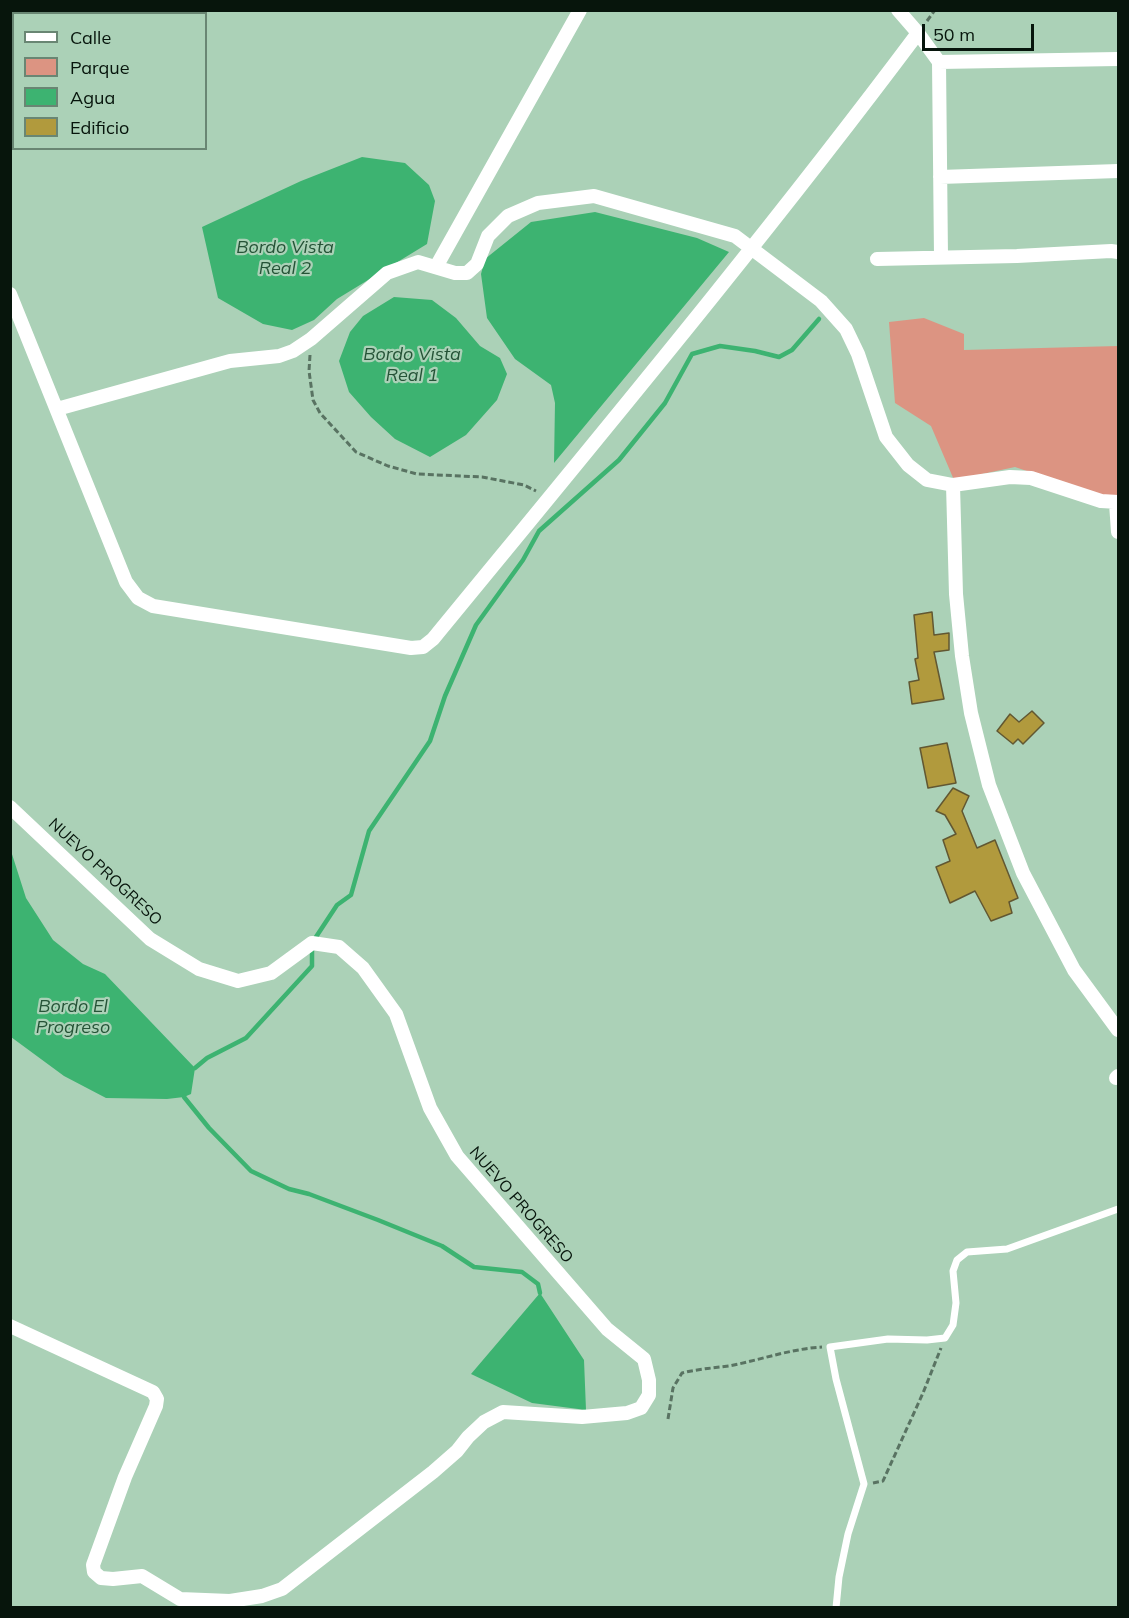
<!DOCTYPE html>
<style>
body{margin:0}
#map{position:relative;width:1129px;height:1618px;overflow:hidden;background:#abd1b7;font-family:Mulish,sans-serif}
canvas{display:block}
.frame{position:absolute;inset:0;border:12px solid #07150c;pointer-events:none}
.legend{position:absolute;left:12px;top:12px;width:195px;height:138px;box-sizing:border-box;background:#abd1b7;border:2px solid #698673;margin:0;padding:8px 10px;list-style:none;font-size:18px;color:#07150c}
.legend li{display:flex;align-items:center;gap:12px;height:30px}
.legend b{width:30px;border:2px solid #698673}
.scale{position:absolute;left:922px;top:24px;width:112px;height:27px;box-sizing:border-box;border:3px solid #07150c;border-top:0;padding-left:8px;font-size:18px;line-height:21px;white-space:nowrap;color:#07150c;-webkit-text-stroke:4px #abd1b7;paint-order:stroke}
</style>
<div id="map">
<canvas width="1129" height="1618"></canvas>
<div class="frame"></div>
<ul class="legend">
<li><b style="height:8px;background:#fff"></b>Calle</li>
<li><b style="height:16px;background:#dc9482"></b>Parque</li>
<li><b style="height:16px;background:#3db371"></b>Agua</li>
<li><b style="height:16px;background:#b19a3d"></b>Edificio</li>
</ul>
<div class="scale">50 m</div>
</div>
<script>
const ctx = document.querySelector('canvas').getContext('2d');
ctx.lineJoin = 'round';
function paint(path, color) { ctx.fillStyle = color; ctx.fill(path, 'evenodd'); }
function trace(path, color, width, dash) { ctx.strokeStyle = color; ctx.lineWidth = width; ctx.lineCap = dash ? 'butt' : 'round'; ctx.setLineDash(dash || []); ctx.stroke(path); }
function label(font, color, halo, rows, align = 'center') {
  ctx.font = font + ' Mulish,sans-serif'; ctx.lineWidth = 4.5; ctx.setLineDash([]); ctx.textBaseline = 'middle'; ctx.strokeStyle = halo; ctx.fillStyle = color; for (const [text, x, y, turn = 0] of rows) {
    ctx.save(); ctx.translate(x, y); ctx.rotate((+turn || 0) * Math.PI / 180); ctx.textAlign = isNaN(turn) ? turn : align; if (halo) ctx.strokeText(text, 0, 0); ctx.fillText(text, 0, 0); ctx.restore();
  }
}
const green = new Path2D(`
 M 924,318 L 964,334 L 964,350 L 1118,346 L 1118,506 L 1071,486 L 1015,467 L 954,480 L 931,426 L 895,403 L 889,322 Z`);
const water = new Path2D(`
 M 362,157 L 405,163 L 429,185 L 435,201 L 427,244 L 337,299 L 314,320 L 292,330 L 263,324 L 218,298 L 202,227 L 301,181 Z
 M 595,212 L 697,238 L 729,252 L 554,463 L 555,403 L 551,385 L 515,359 L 487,318 L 481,274 L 485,259 L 531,222 Z
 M 394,297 L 432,300 L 456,318 L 480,346 L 500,358 L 507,374 L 497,400 L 466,435 L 430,457 L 395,439 L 371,417 L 349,392 L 339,361 L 350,332 L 363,316 Z
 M 11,851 L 26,898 L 53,940 L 83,964 L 105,974 L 195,1068 L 191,1094 L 184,1097 L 167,1099 L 106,1098 L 64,1076 L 11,1037 Z
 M 540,1293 L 584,1360 L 586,1410 L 532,1403 L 471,1374 Z`);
const stream = new Path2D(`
 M 195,1068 L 207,1058 L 246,1038 L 312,966 L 312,943 L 337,905 L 351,895 L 369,831 L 430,741 L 445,696 L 476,625 L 523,560 L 539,531 L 619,460 L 665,403 L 692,354 L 720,346 L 755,351 L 779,357 L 792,350 L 819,319
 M 184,1097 L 209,1128 L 251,1171 L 289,1189 L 309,1194 L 378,1220 L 442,1246 L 474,1267 L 522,1272 L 538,1284 L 540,1293`);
const building = new Path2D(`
 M 932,612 L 934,635 L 949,633 L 949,650 L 934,652 L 944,699 L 912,704 L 909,682 L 919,680 L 915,659 L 918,658 L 914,615 Z
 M 1032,711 L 1044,723 L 1023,744 L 1018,739 L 1013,744 L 997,731 L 1010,714 L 1019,722 Z
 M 947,743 L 956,783 L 928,788 L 920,748 Z
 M 953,788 L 969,796 L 962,811 L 977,848 L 995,840 L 1018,898 L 1009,902 L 1012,913 L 991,921 L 975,891 L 950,903 L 936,867 L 950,861 L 943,840 L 956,834 L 945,815 L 936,811 Z`);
const path = new Path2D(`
 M 927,21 L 935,10
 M 310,355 L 309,371 L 313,400 L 320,413 L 356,452 L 388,466 L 417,474 L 482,477 L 524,485 L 536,491
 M 668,1419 L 673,1388 L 682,1373 C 698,1369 713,1368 729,1366 C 760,1360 790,1349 822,1347
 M 873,1483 L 883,1481 L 923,1393 L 941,1348`);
const lane = new Path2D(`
 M 836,1608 L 839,1577 L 848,1534 L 864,1484 L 836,1379 L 830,1347 L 888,1339 L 927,1340 L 945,1338 L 953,1325 L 956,1303 L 953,1271 L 957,1260 L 967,1252 L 1007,1249 L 1118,1209`);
const street = new Path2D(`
 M 898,10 L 918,33 L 939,62 L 941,257
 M 939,62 L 1118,59
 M 940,177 L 1118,171
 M 877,259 L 1017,256 L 1111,251 L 1118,252
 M 436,267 L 580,10
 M 10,294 L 126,582 L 138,598 L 153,606 L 411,648 L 423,647 L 433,639 C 597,439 763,240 918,33
 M 57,409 L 230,361 L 279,356 L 293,351 L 311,339 L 387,273 L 418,262 L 455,273 L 467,273 L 477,264 L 488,236 L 508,216 L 538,203 L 594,196 L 735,236 L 821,301 L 846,329 L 858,354 L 886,437 L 908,465 L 927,480 L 953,485 L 1010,477 L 1031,478 L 1101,501 L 1118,502
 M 953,485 L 956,594 L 962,656 L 971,713 L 989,785 L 1023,873 L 1074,970 L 1118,1030
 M 1116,503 L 1118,532
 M 10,807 L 150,939 L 199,969 L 238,981 L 271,973 L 312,943 L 339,947 L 363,968 L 396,1014 L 430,1108 L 457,1156 L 607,1329 L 644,1359 L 649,1380 L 649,1395 L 641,1408 L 627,1413 L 582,1417 L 503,1412 L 484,1422 L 468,1437 L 457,1451 L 433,1472 L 282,1589 L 262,1596 L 230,1601 L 180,1599 L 142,1576 L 113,1579 L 101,1578 L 94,1572 L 93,1565 L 125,1477 L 156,1406 L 157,1399 L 153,1392 L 10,1326
 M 1116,1078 L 1118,1076`);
const streetNames = [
 ["NUEVO PROGRESO",105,872,43],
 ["NUEVO PROGRESO",521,1205,49]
];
const waterNames = [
 ["Bordo Vista",285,248],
 ["Real 2",285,269],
 ["Bordo Vista",412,355],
 ["Real 1",412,376],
 ["Bordo El",73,1007],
 ["Progreso",73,1028]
];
paint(green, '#dc9482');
paint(water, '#3db371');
trace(stream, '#3db371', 4.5);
paint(building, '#b19a3d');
trace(building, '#615732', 1.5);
trace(path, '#597362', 3, [6, 3]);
trace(lane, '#fff', 7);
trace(street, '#fff', 14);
label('16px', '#07150c', '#abd1b7', streetNames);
label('italic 18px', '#255337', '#abd1b7', waterNames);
</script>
